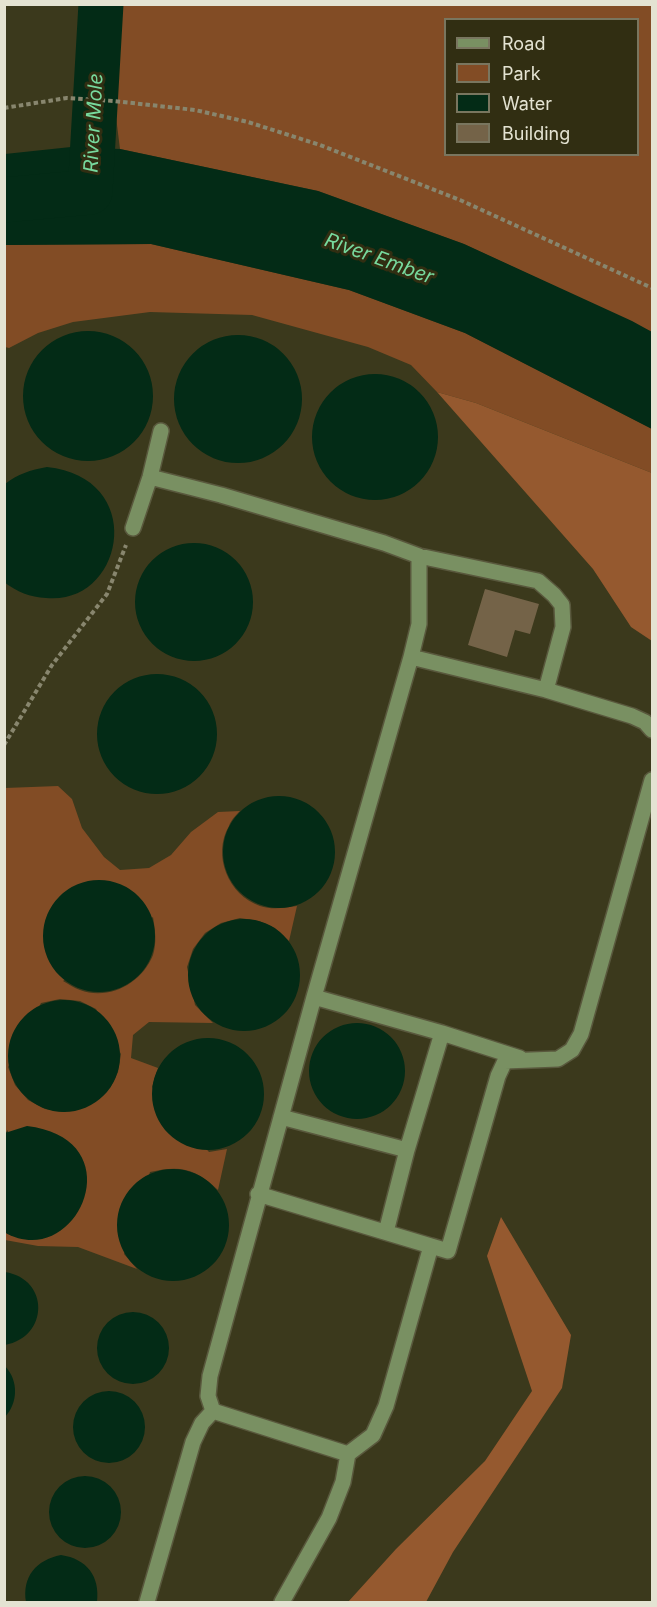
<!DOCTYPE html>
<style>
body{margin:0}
#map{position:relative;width:657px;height:1607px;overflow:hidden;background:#3b391c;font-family:Inter,sans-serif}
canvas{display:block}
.frame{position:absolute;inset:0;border:6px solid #e4e3d2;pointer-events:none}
.legend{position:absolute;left:444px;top:18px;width:195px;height:138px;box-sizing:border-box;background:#312e12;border:2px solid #79765f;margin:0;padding:8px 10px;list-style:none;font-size:18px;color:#e4e3d2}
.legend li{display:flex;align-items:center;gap:12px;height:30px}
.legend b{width:30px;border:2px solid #79765f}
</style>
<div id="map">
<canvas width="657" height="1607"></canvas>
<div class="frame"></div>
<ul class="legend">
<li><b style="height:8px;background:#799062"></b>Road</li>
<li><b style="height:16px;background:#824c25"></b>Park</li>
<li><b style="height:16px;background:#032b16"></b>Water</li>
<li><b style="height:16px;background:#746348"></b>Building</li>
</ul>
</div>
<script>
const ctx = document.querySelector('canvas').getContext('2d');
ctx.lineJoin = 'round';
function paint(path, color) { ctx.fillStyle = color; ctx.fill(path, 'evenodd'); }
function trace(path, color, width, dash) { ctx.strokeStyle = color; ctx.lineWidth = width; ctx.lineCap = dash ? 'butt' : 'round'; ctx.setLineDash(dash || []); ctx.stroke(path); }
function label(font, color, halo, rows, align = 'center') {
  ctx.font = font + ' Inter,sans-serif'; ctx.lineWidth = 6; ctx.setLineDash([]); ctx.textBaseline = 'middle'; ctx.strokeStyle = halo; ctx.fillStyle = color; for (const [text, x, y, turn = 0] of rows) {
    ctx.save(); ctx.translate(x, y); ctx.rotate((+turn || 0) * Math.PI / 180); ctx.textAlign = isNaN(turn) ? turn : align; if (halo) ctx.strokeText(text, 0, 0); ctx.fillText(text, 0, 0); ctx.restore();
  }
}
const green = new Path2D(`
 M 119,5 L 652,5 L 652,332 L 464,244 L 318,191 L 120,149 L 114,101 ZM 446,20 L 638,20 L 638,154 L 446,154 Z
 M 151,244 L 349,290 L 465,333 L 652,429 L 652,473 L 476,403 L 437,392 L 411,365 L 368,347 L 252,315 L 150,312 L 73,322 L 38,333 L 9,348 L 5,347 L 5,245 Z
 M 58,786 L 72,799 L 82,828 L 104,857 L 120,870 L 149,868 L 171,855 L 191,832 L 218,812 L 240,811 C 236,815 231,820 229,826 C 212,855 228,895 260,906 C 272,910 284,908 297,906 L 289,941 L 275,928 L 259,921 L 240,918 L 221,923 L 205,933 L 193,949 L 187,967 L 195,1005 L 213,1023 L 149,1022 L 133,1035 L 131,1058 L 158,1068 L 152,1087 L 209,1152 L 227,1149 L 218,1190 C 195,1168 180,1165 150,1172 L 124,1254 L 137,1269 L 78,1247 L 38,1246 L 5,1240 L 5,1232 L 12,1236 L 8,1130 L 5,1133 L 5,788 ZM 153,917 C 155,930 157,942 153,955 C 142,983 109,1001 80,990 C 74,988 69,984 63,981 ZM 60,999 L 80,1001 L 96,1009 L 121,1054 L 118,1072 L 110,1088 L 64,1112 L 45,1109 L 28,1100 L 15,1085 L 8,1067 L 41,1003 Z`);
const forest = new Path2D(`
 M 437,392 L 476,403 L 652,473 L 652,641 L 631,627 L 593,569 Z
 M 501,1217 L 571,1335 L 562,1388 L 453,1552 L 426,1602 L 348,1602 L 396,1549 L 485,1461 L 532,1391 L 487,1256 Z`);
const water = new Path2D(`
 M 71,147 L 120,149 L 318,191 L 464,244 L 632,321 L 652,332 L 652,429 L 465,333 L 349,290 L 151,244 L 5,245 L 5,154 Z
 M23 396a65 65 0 1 1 130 0a65 65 0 1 1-130 0Z
 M174 399a64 64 0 1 1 128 0a64 64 0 1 1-128 0Z
 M312 437a63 63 0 1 1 126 0a63 63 0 1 1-126 0Z
 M 47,467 C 149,478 124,606 46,598 C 30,597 17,592 4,582 L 5,484 C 18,474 30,470 47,467 Z
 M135 602a59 59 0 1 1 118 0a59 59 0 1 1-118 0Z
 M97 734a60 60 0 1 1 120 0a60 60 0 1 1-120 0Z
 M223 852a56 56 0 1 1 112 0a56 56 0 1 1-112 0Z
 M43 936a56 56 0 1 1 112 0a56 56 0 1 1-112 0Z
 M188 975a56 56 0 1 1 112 0a56 56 0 1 1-112 0Z
 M8 1056a56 56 0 1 1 112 0a56 56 0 1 1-112 0Z
 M309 1071a48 48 0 1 1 96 0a48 48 0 1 1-96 0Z
 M152 1094a56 56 0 1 1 112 0a56 56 0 1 1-112 0Z
 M 27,1126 C 137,1139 76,1274 4,1232 L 5,1133 Z
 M117 1225a56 56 0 1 1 112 0a56 56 0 1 1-112 0Z
 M 5,1272 C 50,1279 49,1337 5,1345 Z
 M97 1348a36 36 0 1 1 72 0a36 36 0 1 1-72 0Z
 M 5,1366 C 19,1381 18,1403 5,1417 Z
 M73 1427a36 36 0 1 1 72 0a36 36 0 1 1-72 0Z
 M49 1512a36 36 0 1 1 72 0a36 36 0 1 1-72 0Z
 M 61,1555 C 87,1559 100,1576 97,1602 L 26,1602 C 22,1577 36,1560 61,1555 Z`);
const river = new Path2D(`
 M 4,200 L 90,192 L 101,4`);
const building = new Path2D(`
 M 485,589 L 539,604 L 530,634 L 515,630 L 507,657 L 468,645 Z`);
const path = new Path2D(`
 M 4,108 L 67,98 L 114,101 L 195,110 L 248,122 L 320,145 L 460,200 L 652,288
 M 4,745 L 52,665 L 107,594 L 126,545`);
const minor = new Path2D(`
 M 150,477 L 221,495 L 384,543 L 419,556 L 538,581 L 554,595 L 562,605 L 563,627 L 546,690 L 411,657 L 419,624 L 419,556
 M 133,528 L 150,477 L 161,431
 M 546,690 L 632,716 L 645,722 L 652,730
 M 314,997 L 442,1033
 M 281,1117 L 407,1150
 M 258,1194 L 431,1246 L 386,1406 L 373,1435 L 348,1454
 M 386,1232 L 407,1150 L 442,1033 L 520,1058
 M 431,1246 L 448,1251 L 498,1076 L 505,1061 L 558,1059 L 572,1050 L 581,1034 L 652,780
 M 213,1411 L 348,1454 L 343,1482 L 329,1518 L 282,1602
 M 147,1602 L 193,1442 L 202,1423 L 213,1411 L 208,1396 L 210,1376 L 314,997 L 411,657`);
const waterNames = [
 ["River Mole",94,123,-87],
 ["River Ember",379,259,20]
];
paint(green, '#824c25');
paint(forest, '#95592f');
paint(water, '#032b16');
trace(river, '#032b16', 45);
paint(building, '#746348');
trace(minor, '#59583d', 18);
trace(path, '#88866e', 4, [4.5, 3]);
trace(minor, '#799062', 15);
label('italic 20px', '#77d99d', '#312e12', waterNames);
</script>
